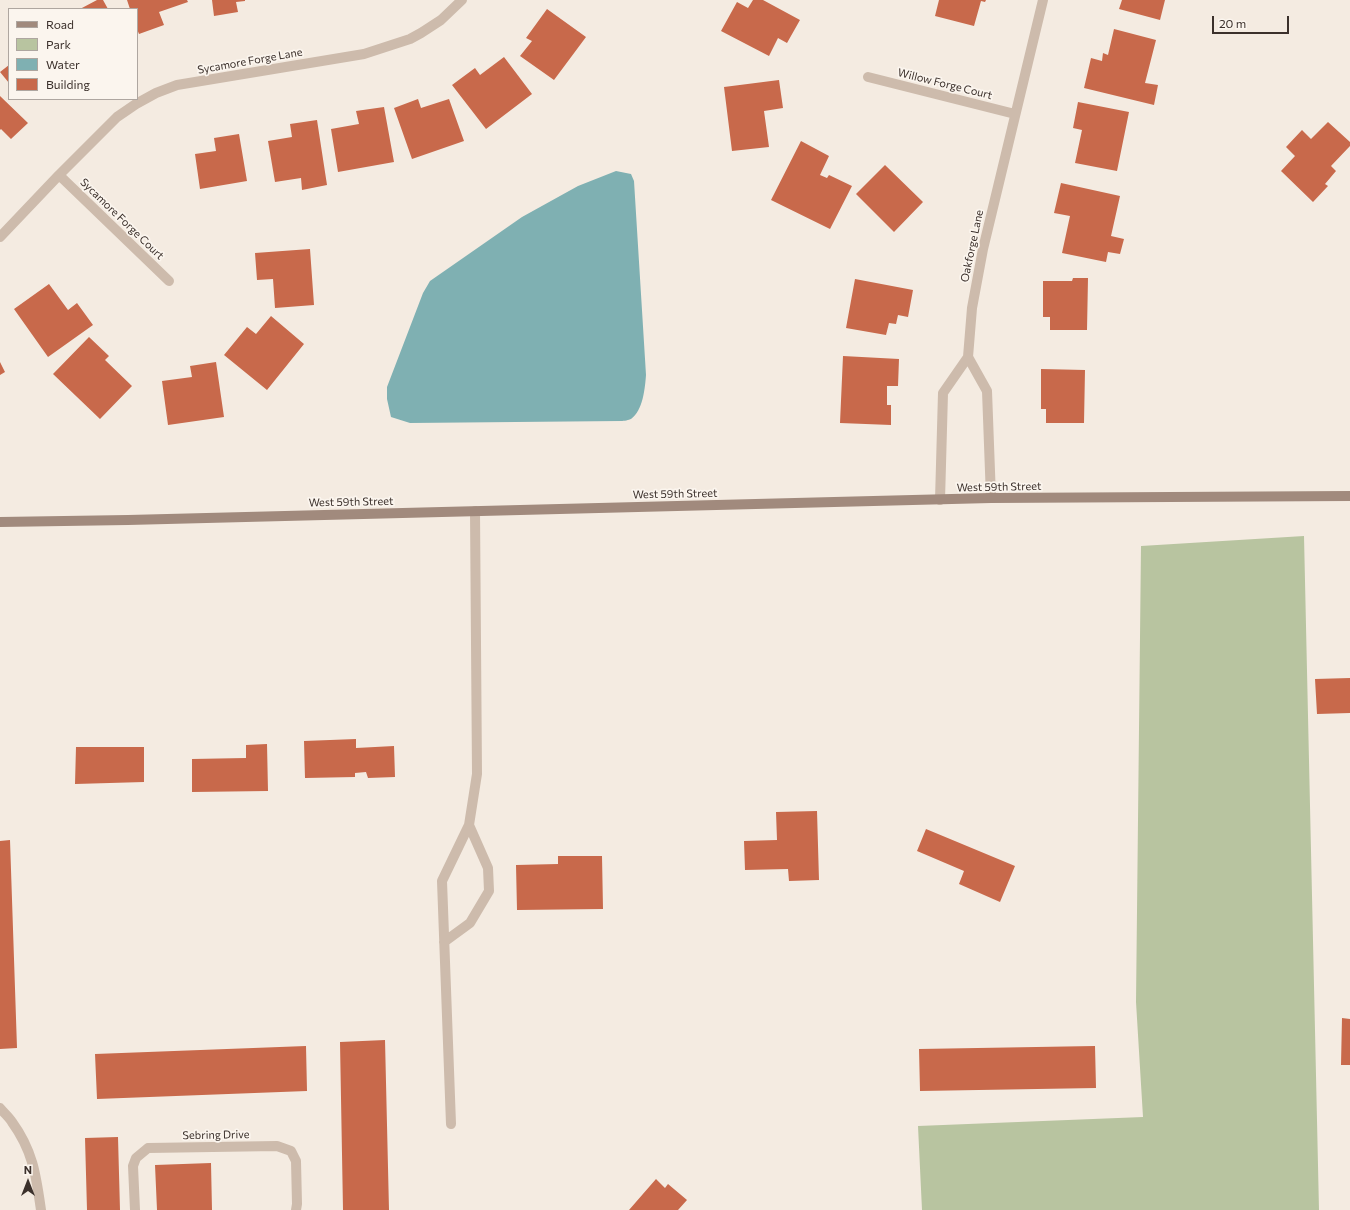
<!DOCTYPE html>
<style>
body{margin:0}
#map{position:relative;width:1350px;height:1210px;overflow:hidden;background:#f4ebe1;font-family:Commissioner,sans-serif}
canvas{display:block}
.legend{position:absolute;left:8px;top:8px;width:130px;height:92px;box-sizing:border-box;background:#fbf5ee;border:1px solid #aea6a0;margin:0;padding:5px 7px;list-style:none;font-size:12px;color:#3b302b}
.legend li{display:flex;align-items:center;gap:8px;height:20px}
.legend b{width:20px;border:1px solid #aea6a0}
.north{position:absolute;left:8px;top:1162px;width:40px;height:40px;-webkit-text-stroke:3px #fbf5ee;paint-order:stroke;rotate:0deg;font-size:11px;font-weight:700;line-height:16px;text-align:center;color:#3b302b}
.north::after{content:'';display:block;margin:auto;width:14px;height:18px;background:#3b302b;clip-path:polygon(50% 0,100% 100%,50% 72%,0 100%)}
.scale{position:absolute;left:1212px;top:16px;width:77px;height:18px;box-sizing:border-box;border:2px solid #3b302b;border-top:0;padding-left:5px;font-size:12px;line-height:14px;white-space:nowrap;color:#3b302b;-webkit-text-stroke:3px #fbf5ee;paint-order:stroke}
</style>
<div id="map">
<canvas width="1350" height="1210"></canvas>
<ul class="legend">
<li><b style="height:5px;background:#a18a7d"></b>Road</li>
<li><b style="height:11px;background:#b8c4a0"></b>Park</li>
<li><b style="height:11px;background:#7fb0b2"></b>Water</li>
<li><b style="height:11px;background:#c8694b"></b>Building</li>
</ul>
<div class="north">N</div>
<div class="scale">20 m</div>
</div>
<script>
const ctx = document.querySelector('canvas').getContext('2d');
ctx.lineJoin = 'round';
function paint(path, color) { ctx.fillStyle = color; ctx.fill(path, 'evenodd'); }
function trace(path, color, width, dash) { ctx.strokeStyle = color; ctx.lineWidth = width; ctx.lineCap = dash ? 'butt' : 'round'; ctx.setLineDash(dash || []); ctx.stroke(path); }
function label(font, color, halo, rows, align = 'center') {
  ctx.font = font + ' Commissioner,sans-serif'; ctx.lineWidth = 3.5; ctx.setLineDash([]); ctx.textBaseline = 'middle'; ctx.strokeStyle = halo; ctx.fillStyle = color; for (const [text, x, y, turn = 0] of rows) {
    ctx.save(); ctx.translate(x, y); ctx.rotate((+turn || 0) * Math.PI / 180); ctx.textAlign = isNaN(turn) ? turn : align; if (halo) ctx.strokeText(text, 0, 0); ctx.fillText(text, 0, 0); ctx.restore();
  }
}
const green = new Path2D(`
 M 1304,536 L 1319,1210 L 922,1210 L 918,1126 L 1143,1117 L 1136,1002 L 1141,546 Z`);
const water = new Path2D(`
 M 616,171 L 631,174 L 634,181 L 646,375 C 645,388 643,411 631,419 C 629,420 624,421 621,421 L 410,423 L 391,417 L 387,399 L 387,387 L 423,293 L 430,281 L 522,217 L 578,186 Z`);
const building = new Path2D(`
 M 97,0 L 103,0 L 108,9 L 80,9 Z
 M 127,0 L 187,0 L 188,2 L 159,12 L 164,25 L 139,34 L 137,29 L 137,9 L 130,9 Z
 M 212,0 L 245,0 L 245,1 L 236,2 L 238,12 L 214,16 Z
 M 753,0 L 763,0 L 800,20 L 787,43 L 778,38 L 769,56 L 721,31 L 737,2 L 748,8 Z
 M 939,0 L 986,0 L 985,2 L 981,1 L 974,26 L 935,16 Z
 M 1122,0 L 1165,0 L 1160,20 L 1119,9 Z
 M 547,9 L 586,37 L 554,80 L 520,56 L 532,41 L 526,38 Z
 M 1114,29 L 1156,40 L 1145,83 L 1158,85 L 1154,105 L 1084,88 L 1091,58 L 1102,61 L 1103,53 L 1108,55 Z
 M 504,57 L 532,94 L 486,129 L 452,85 L 475,68 L 480,75 Z
 M 9,65 L 9,83 L 0,72 Z
 M 779,80 L 783,108 L 764,111 L 769,147 L 732,151 L 724,87 Z
 M 0,96 L 28,123 L 11,139 L 1,129 L 0,130 Z
 M 418,99 L 421,108 L 449,99 L 464,141 L 412,159 L 394,108 Z
 M 1078,102 L 1129,112 L 1117,171 L 1075,163 L 1082,130 L 1073,128 Z
 M 384,107 L 394,162 L 338,172 L 331,129 L 359,124 L 356,111 Z
 M 317,120 L 327,185 L 302,190 L 301,178 L 275,182 L 268,141 L 292,137 L 290,124 Z
 M 1328,122 L 1350,142 L 1350,146 L 1331,166 L 1336,171 L 1325,184 L 1328,186 L 1313,202 L 1281,171 L 1295,156 L 1286,147 L 1302,130 L 1311,139 Z
 M 239,134 L 247,181 L 200,189 L 195,154 L 216,151 L 214,138 Z
 M 801,141 L 829,156 L 820,175 L 827,178 L 829,175 L 852,186 L 830,229 L 771,200 Z
 M 885,165 L 923,202 L 894,232 L 856,194 Z
 M 1061,183 L 1120,196 L 1111,236 L 1124,239 L 1120,254 L 1108,252 L 1106,262 L 1062,253 L 1070,216 L 1054,213 Z
 M 310,249 L 314,305 L 275,308 L 273,279 L 257,280 L 255,253 Z
 M 1073,278 L 1088,278 L 1087,330 L 1050,330 L 1050,317 L 1043,317 L 1043,281 L 1072,281 Z
 M 855,279 L 913,290 L 908,317 L 898,315 L 896,324 L 889,323 L 886,335 L 846,328 Z
 M 49,284 L 68,310 L 77,303 L 93,325 L 48,357 L 14,309 Z
 M 271,316 L 304,344 L 267,390 L 224,355 L 247,327 L 256,334 Z
 M 89,337 L 109,356 L 105,360 L 132,386 L 100,419 L 53,374 Z
 M 843,356 L 899,359 L 898,386 L 887,386 L 887,405 L 891,405 L 891,425 L 840,423 Z
 M 0,362 L 5,372 L 0,375 Z
 M 216,362 L 224,417 L 168,425 L 162,381 L 192,377 L 190,366 Z
 M 1041,369 L 1085,370 L 1084,423 L 1046,423 L 1046,409 L 1041,409 Z
 M 1350,678 L 1350,713 L 1317,714 L 1315,679 Z
 M 356,739 L 356,748 L 394,746 L 395,777 L 368,778 L 366,772 L 355,773 L 355,777 L 305,778 L 304,741 Z
 M 267,744 L 268,791 L 192,792 L 192,759 L 246,758 L 246,745 Z
 M 76,747 L 144,747 L 144,782 L 75,784 Z
 M 817,811 L 819,880 L 789,881 L 788,869 L 745,870 L 744,841 L 777,840 L 776,812 Z
 M 926,829 L 1015,866 L 1000,902 L 959,884 L 964,871 L 917,851 Z
 M 10,840 L 17,1048 L 0,1049 L 0,841 Z
 M 558,856 L 602,856 L 603,909 L 517,910 L 516,865 L 558,864 Z
 M 1342,1018 L 1350,1019 L 1350,1065 L 1341,1065 Z
 M 385,1040 L 389,1210 L 343,1210 L 340,1042 Z
 M 306,1046 L 307,1091 L 97,1099 L 95,1054 Z
 M 1095,1046 L 1096,1088 L 920,1091 L 919,1049 Z
 M 118,1137 L 120,1210 L 87,1210 L 85,1138 Z
 M 211,1163 L 212,1210 L 157,1210 L 155,1165 Z
 M 656,1179 L 665,1188 L 668,1184 L 687,1200 L 678,1210 L 629,1210 Z`);
const lane = new Path2D(`
 M 444,942 L 470,923 L 489,891 L 488,868 L 469,825
 M 451,1124 L 442,881 L 469,825 L 477,774 L 475,511`);
const street = new Path2D(`
 M 868,77 L 1015,114
 M 59,175 L 169,281
 M 0,237 L 59,175 L 117,117 L 136,104 L 156,93 L 177,85 L 364,54 L 410,39 L 421,33 L 441,20 L 462,0
 M 991,498 L 987,391 L 968,357 L 972,308 L 983,249 L 1043,0
 M 940,500 L 943,393 L 968,357
 M 0,1108 C 4,1113 9,1117 12,1122 C 33,1151 36,1175 41,1210
 M 135,1210 L 133,1166 L 136,1158 L 148,1148 L 277,1146 L 291,1151 L 296,1161 L 297,1204 L 296,1210`);
const secondary = new Path2D(`
 M 0,522 L 128,520 L 991,498 L 1350,496`);
const streetNames = [
 ["Sycamore Forge Lane",250,61,-10],
 ["Willow Forge Court",945,84,14],
 ["Sycamore Forge Court",122,219,44],
 ["Oakforge Lane",972,246,-78],
 ["West 59th Street",999,487,-1],
 ["West 59th Street",675,494,-1],
 ["West 59th Street",351,502,-1],
 ["Sebring Drive",216,1135,-1]
];
paint(green, '#b8c4a0');
paint(water, '#7fb0b2');
paint(building, '#c8694b');
trace(lane, '#cdbbac', 10);
trace(street, '#cdbbac', 10);
trace(secondary, '#a18a7d', 10);
label('11px', '#3b302b', '#fbf5ee', streetNames);
</script>
